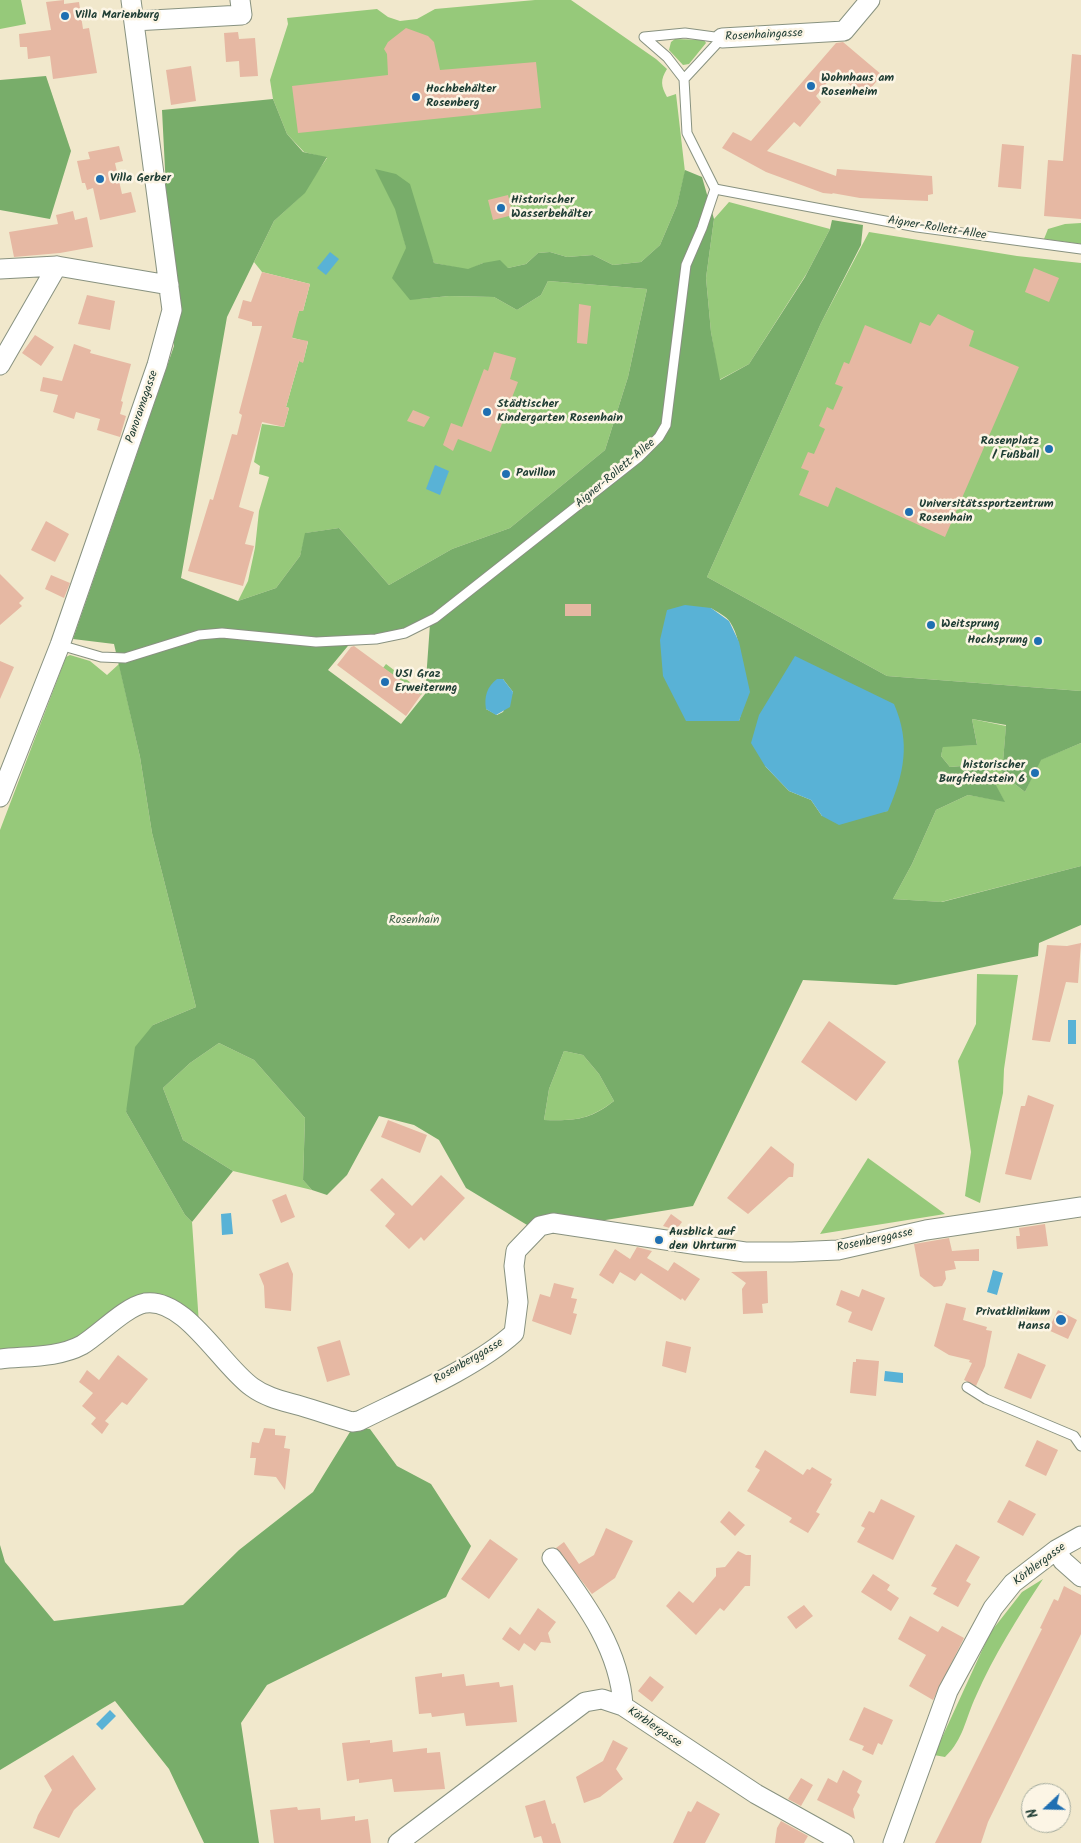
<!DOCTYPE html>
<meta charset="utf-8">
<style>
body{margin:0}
#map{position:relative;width:1081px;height:1843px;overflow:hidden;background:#f1e8cc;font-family:Kalam,sans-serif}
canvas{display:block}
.north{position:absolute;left:1021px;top:1783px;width:50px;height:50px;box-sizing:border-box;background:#fcf5e5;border:1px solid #a4ab9e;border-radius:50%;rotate:249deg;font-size:14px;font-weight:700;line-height:20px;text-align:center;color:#1f3d34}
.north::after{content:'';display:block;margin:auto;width:18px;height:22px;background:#1f6fb2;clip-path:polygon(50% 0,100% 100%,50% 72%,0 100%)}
</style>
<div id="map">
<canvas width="1081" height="1843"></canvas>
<div class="north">N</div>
</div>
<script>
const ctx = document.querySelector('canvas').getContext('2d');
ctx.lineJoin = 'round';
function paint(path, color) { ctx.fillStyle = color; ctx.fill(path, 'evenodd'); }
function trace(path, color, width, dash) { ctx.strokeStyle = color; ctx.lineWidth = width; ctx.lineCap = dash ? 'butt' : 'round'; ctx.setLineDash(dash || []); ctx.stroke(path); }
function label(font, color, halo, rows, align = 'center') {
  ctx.font = font + ' Kalam,sans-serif'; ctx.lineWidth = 5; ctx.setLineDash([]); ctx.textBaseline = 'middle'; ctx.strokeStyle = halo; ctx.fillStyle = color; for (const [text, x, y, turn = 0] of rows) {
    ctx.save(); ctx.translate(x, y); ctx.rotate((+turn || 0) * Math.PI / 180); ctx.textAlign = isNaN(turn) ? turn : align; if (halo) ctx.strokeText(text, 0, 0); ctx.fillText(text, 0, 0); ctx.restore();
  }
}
const green = new Path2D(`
 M 0,0 L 21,0 L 26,24 L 0,29 Z
 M 535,0 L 571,0 L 656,59 L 667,69 C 660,80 661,86 667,97 L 676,94 L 685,172 L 677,205 L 660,245 L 641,262 L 613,265 L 593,255 L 567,257 L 550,252 L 538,253 L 526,264 L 508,268 L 483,263 L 468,270 L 434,263 L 426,243 L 392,191 L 419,299 L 449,296 L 494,297 L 517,310 L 541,295 L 548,281 L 647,289 L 628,377 L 605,450 L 510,528 L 452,549 L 389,585 L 339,528 L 306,533 L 300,556 L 276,588 L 238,601 L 248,581 L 255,548 L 259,511 L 269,477 L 259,474 L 260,466 L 254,462 L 262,424 L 284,427 L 289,408 L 286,407 L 299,361 L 303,362 L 308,342 L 290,337 L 299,311 L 303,311 L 310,284 L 262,272 L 254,262 L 274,221 L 299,198 L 327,158 L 304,152 L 287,134 L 273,99 L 270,80 L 288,24 L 287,18 L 377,9 L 388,17 L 400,21 L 417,19 L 435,9 Z
 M 675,39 L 704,40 L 706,43 L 689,64 L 683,65 L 669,50 L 671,42 Z
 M 729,202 L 830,229 L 807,273 L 749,364 L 719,380 L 711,332 L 706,278 L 714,219 Z
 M 1081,223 L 1081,244 L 1044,239 L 1048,229 L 1065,224 Z
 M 869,232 L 1017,256 L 1081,263 L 1081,691 L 887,676 L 707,577 L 821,323 Z
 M 70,655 L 90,661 L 107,675 L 119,664 L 140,757 L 152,833 L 196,1007 L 153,1025 L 126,1112 L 185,1215 L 192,1222 L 199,1324 C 181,1308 169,1290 144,1294 L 78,1339 L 0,1359 L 0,830 L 66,657 Z
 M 386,664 L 423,692 L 421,695 L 383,668 Z
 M 972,719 L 1006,726 L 1002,774 L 1025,792 L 1040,760 L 1081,743 L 1081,866 L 941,902 L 893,899 L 912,864 L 936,810 L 968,795 L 1004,801 L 985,764 L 950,767 L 941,756 L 943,746 L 977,745 Z
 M 977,974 L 1018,975 L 1004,1069 L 1003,1093 L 980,1203 L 965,1196 L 971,1152 L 958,1061 L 976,1024 Z
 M 219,1043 L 254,1060 L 305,1118 L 303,1180 L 312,1190 L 233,1171 L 183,1140 L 163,1088 L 190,1063 Z
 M 564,1051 L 583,1055 L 599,1074 L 614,1101 C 589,1120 574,1121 544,1120 L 549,1089 Z
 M 868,1158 L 945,1214 L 820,1234 Z
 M 1043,1579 C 1018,1617 994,1655 976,1696 C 965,1719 964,1739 945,1757 L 934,1755 L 990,1633 L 1022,1592 Z`);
const forest = new Path2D(`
 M 46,76 L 71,151 L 50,219 L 0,210 L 0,80 Z
 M 273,99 L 287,134 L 303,152 L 327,157 L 305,193 L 274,221 L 227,317 L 181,578 L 238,601 L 276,588 L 300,556 L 305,533 L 339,528 L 389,585 L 452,549 L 510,528 L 605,450 L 628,377 L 647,289 L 548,281 L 541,295 L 517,310 L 494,297 L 449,296 L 410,300 L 392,278 L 406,248 L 395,209 L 375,169 L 396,174 L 410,184 L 434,263 L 468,269 L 483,263 L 500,260 L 508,268 L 526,264 L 538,253 L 550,252 L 567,257 L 593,255 L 613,265 L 641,262 L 660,245 L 677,205 L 685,170 L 702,177 L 714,219 L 706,278 L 711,332 L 720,380 L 749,364 L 805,277 L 830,229 L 832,220 L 863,225 L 861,245 L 821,323 L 707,577 L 887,676 L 1081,691 L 1081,743 L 1041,760 L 1025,792 L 1002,774 L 1006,725 L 972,719 L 977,745 L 943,747 L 941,756 L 950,767 L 985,764 L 1005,802 L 968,795 L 936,810 L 912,864 L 893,899 L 942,902 L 1081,866 L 1081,925 L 1039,943 L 1038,956 L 896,985 L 803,980 L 693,1206 L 537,1231 L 466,1188 L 439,1140 L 414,1125 L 379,1116 L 347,1175 L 327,1195 L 312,1190 L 303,1180 L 305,1118 L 254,1060 L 219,1043 L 190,1063 L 163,1088 L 183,1140 L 233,1171 L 192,1222 L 185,1215 L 126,1112 L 135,1047 L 153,1025 L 196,1007 L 152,833 L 140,757 L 114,644 L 73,639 L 174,346 L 162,110 ZM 711,608 C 717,612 726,616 730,622 C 744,642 747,698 739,721 ZM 430,624 L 425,694 L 401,724 L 328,670 L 352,641 ZM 503,679 L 513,692 L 503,712 L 497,715 L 486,709 ZM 765,766 L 888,811 L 822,816 L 811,800 L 789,791 ZM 564,1051 L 583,1055 L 599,1074 L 614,1101 C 590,1120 574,1121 544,1120 L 549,1089 Z
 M 353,1427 L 370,1429 L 397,1466 L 431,1484 L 471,1546 L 446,1597 L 267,1685 L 241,1723 L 259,1843 L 204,1843 L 169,1769 L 115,1701 L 0,1770 L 0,1545 L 5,1562 L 54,1621 L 183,1605 L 239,1550 L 313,1492 Z`);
const water = new Path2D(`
 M 330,252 L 339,259 L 326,275 L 317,268 Z
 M 435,465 L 449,471 L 440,495 L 426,489 Z
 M 685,605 L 711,608 L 729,621 L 739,642 L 750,692 L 739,721 L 686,721 L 663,676 L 660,640 L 667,610 Z
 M 795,656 L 894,704 C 911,743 904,774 888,811 L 839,825 L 822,816 L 811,800 L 789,791 L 765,766 L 751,743 L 759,715 Z
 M 497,679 L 503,679 L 513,692 L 510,707 L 496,715 L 486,709 C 484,696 487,687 497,679 Z
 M 1068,1020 L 1076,1020 L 1076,1044 L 1068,1044 Z
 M 231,1213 L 233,1234 L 222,1235 L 221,1214 Z
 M 993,1270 L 1003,1273 L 997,1295 L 987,1292 Z
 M 885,1371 L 903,1373 L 903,1383 L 884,1381 Z
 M 110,1710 L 116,1716 L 102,1730 L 96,1724 Z`);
const building = new Path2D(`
 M 64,0 L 64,4 L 79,2 L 83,29 L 89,28 L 97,73 L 53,79 L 50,56 L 28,59 L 27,47 L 20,47 L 19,34 L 51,30 L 46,2 Z
 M 406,28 L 428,36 L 434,42 L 440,70 L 536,62 L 541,108 L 298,133 L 292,86 L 388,75 L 387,54 L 384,49 L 388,42 Z
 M 238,32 L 239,39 L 255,38 L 258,76 L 240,77 L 239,61 L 226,62 L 224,33 Z
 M 843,42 L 882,75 L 863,97 L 836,72 L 816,96 L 821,102 L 800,127 L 794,122 L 767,151 L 836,176 L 837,169 L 932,176 L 933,194 L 928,195 L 928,201 L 860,198 L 832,193 L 833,194 L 823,193 L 766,172 L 722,148 L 733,132 L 751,141 L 836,43 Z
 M 1072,54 L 1081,55 L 1081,219 L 1044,216 L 1048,160 L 1063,161 Z
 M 191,66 L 196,101 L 171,105 L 166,70 Z
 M 1002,144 L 1024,146 L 1021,189 L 998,187 Z
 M 119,146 L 123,161 L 115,163 L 122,194 L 131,192 L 136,212 L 100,220 L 93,188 L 87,190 L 85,183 L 82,183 L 77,161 L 90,159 L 88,152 Z
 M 508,195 L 513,215 L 493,220 L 488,200 Z
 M 73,211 L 75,220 L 87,217 L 93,247 L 60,253 L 14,257 L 9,232 L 58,224 L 56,215 Z
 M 1034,268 L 1059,278 L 1049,302 L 1025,292 Z
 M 262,272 L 310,284 L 303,311 L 299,311 L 292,338 L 308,341 L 303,363 L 299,361 L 286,407 L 289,408 L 284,427 L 262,422 L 239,507 L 254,512 L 245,544 L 254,546 L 243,586 L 188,571 L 210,499 L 213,500 L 232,434 L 237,435 L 242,415 L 239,413 L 262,326 L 252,326 L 252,322 L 238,318 L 243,300 L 251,302 Z
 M 87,295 L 115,301 L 110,330 L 78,324 Z
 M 579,304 L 591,306 L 587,344 L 577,343 Z
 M 938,314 L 974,331 L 969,346 L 1019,367 L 945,537 L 836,487 L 828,507 L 799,495 L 809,471 L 801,468 L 808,452 L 814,454 L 825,429 L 819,426 L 827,407 L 833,410 L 843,387 L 835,384 L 844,362 L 849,364 L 865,325 L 911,344 L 920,322 L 930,326 Z
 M 35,335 L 54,347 L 41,366 L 22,353 Z
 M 74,344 L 91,350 L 90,353 L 131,364 L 121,401 L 123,402 L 120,414 L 126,416 L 120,437 L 97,430 L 100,419 L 76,412 L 74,419 L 53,412 L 58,395 L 40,391 L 43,377 L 62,381 Z
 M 494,352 L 516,358 L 510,379 L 518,382 L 491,452 L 458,439 L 453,451 L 443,445 L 451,423 L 462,427 L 484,369 L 488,371 Z
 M 413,410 L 430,417 L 424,427 L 407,421 Z
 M 46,521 L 69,534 L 55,562 L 31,550 Z
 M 0,574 L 24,598 L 19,603 L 22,606 L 0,625 Z
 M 51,575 L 70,583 L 64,598 L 45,589 Z
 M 565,604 L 591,604 L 591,616 L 565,616 Z
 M 354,646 L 421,695 L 406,716 L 337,665 L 351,647 Z
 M 0,661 L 14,667 L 0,699 Z
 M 1081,943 L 1078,983 L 1066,982 L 1050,1042 L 1032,1040 L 1047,945 L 1067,946 Z
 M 829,1021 L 886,1062 L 856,1101 L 801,1062 Z
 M 1028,1095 L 1054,1105 L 1031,1180 L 1005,1174 L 1021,1106 L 1025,1106 Z
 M 388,1120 L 427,1135 L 420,1153 L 381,1137 Z
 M 771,1146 L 794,1164 L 793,1177 L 789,1177 L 748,1214 L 727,1198 Z
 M 441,1175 L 465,1198 L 424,1241 L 421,1237 L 409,1249 L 385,1226 L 395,1214 L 370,1190 L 382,1178 L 412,1206 Z
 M 286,1194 L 295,1217 L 281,1223 L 272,1200 Z
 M 671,1214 L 682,1222 L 676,1230 L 663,1226 Z
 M 1045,1224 L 1048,1246 L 1017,1249 L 1016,1236 L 1020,1236 L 1019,1228 Z
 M 949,1238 L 952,1251 L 979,1249 L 979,1261 L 954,1261 L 956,1269 L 945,1271 L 946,1279 L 942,1286 L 934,1287 L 920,1276 L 914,1244 Z
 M 637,1247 L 652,1251 L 647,1258 L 668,1271 L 674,1262 L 700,1279 L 685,1301 L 682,1298 L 681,1300 L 641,1273 L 635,1281 L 620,1272 L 613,1284 L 599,1275 L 615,1249 L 630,1259 Z
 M 288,1262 L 293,1274 L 291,1311 L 265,1308 L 264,1286 L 259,1274 Z
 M 767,1271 L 768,1303 L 762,1304 L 763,1313 L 743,1314 L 742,1289 L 746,1283 L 731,1272 Z
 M 554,1283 L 574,1288 L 571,1298 L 577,1299 L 573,1313 L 577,1314 L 571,1335 L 532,1321 L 540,1294 L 550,1297 Z
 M 862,1289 L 885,1298 L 872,1331 L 848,1322 L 852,1312 L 836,1305 L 841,1290 L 859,1297 Z
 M 946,1303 L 966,1308 L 963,1320 L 987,1327 L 986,1330 L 992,1331 L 985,1366 L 976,1386 L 964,1380 L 972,1363 L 969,1362 L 970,1360 L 949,1355 L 934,1346 Z
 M 1058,1310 L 1077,1320 L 1068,1339 L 1048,1330 Z
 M 340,1340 L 350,1375 L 327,1382 L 317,1347 Z
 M 666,1341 L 691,1347 L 686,1373 L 662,1366 Z
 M 1018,1353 L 1046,1365 L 1031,1399 L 1004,1388 Z
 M 118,1355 L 148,1379 L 127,1405 L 122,1402 L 105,1421 L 109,1424 L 102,1434 L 91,1424 L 96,1418 L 82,1406 L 93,1393 L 79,1382 L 87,1370 L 99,1380 Z
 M 856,1359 L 879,1361 L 876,1396 L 850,1393 L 853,1362 L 856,1362 Z
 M 264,1428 L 275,1429 L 275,1435 L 286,1436 L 284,1448 L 290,1449 L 285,1490 L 276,1477 L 254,1475 L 256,1458 L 250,1458 L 252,1442 L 259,1443 Z
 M 1037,1440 L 1058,1450 L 1046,1476 L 1025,1466 Z
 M 765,1450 L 803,1475 L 807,1469 L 810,1470 L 812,1467 L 832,1479 L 830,1483 L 832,1484 L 816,1512 L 820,1514 L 808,1533 L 789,1522 L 792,1518 L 747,1491 L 760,1470 L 755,1467 Z
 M 881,1499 L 915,1516 L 893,1560 L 857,1542 L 865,1528 L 861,1526 L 869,1511 L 874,1513 Z
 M 1009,1500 L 1036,1514 L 1023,1536 L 997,1522 Z
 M 729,1511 L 745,1525 L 735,1536 L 720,1522 Z
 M 606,1528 L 633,1541 L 615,1578 L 592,1594 L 556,1548 L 564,1542 L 579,1564 L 594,1555 Z
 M 490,1539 L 518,1559 L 489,1599 L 461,1579 Z
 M 956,1544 L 980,1557 L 966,1581 L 971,1584 L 958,1607 L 933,1594 L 937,1588 L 931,1586 Z
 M 738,1551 L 746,1555 L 751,1555 L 750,1586 L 745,1586 L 724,1611 L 720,1608 L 696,1635 L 666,1606 L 679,1591 L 693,1603 L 716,1576 L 716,1568 L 725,1567 Z
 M 873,1574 L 890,1585 L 887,1590 L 899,1598 L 891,1611 L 861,1592 Z
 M 1064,1586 L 1081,1595 L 1081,1634 L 988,1822 L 981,1843 L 935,1843 L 1042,1629 L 1040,1628 L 1054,1599 L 1058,1601 Z
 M 804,1605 L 813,1616 L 796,1629 L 787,1617 Z
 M 538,1608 L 556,1622 L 548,1633 L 551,1643 L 541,1642 L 535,1651 L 524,1643 L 519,1651 L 502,1639 L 510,1627 L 520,1635 Z
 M 910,1616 L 938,1632 L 942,1626 L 964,1638 L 933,1700 L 909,1686 L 926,1655 L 898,1639 Z
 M 442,1673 L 442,1677 L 464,1674 L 466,1686 L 499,1682 L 500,1687 L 513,1685 L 517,1722 L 466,1726 L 464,1713 L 432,1717 L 431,1713 L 419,1714 L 415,1677 Z
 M 650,1676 L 664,1687 L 652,1702 L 638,1691 Z
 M 864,1707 L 893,1720 L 882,1745 L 878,1743 L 873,1755 L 862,1750 L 864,1746 L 849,1740 Z
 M 370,1740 L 370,1743 L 392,1740 L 393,1752 L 427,1748 L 427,1753 L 440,1752 L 445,1789 L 394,1792 L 392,1779 L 359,1783 L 359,1779 L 347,1781 L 342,1743 Z
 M 613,1740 L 628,1748 L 616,1769 L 623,1779 L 600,1797 L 584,1803 L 576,1777 L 603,1761 Z
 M 73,1755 L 96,1789 L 74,1810 L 59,1838 L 33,1828 L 38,1815 L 52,1790 L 44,1776 Z
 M 843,1770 L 862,1781 L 857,1792 L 860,1795 L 853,1809 L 855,1819 L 817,1800 L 828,1778 L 837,1783 Z
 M 801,1778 L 813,1785 L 801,1806 L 788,1799 Z
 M 545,1800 L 552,1824 L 555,1823 L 561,1843 L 543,1843 L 541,1836 L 534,1838 L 525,1806 Z
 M 697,1801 L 720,1814 L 705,1843 L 673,1843 L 688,1811 L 691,1812 Z
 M 297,1807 L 298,1810 L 320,1808 L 321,1820 L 355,1816 L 355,1821 L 368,1819 L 371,1843 L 274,1843 L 270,1810 Z
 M 781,1821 L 808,1836 L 804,1843 L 775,1843 L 777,1828 Z`);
const lane = new Path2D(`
 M 644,37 L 685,33 L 722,38
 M 644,37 L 667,57 L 684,79
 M 715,189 L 917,227 L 1081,249
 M 715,189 L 687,133 L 684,79 L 722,38
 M 60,645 L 101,657 L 125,658 L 199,635 L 222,633 L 316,642 L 376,639 L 405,633 L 435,618 L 638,458 L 659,437 L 666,425 L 686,265 L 702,228 L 715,189
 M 967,1387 L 986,1399 L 1074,1436 L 1081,1446`);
const street = new Path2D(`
 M 134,21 L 242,15 L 240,0
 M 722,38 L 844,31 L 870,0
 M 0,269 L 57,266 L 169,285
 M 0,365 L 57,266
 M 0,797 L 60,645 L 157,365 L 172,310 L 131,0
 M 0,1359 C 26,1356 58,1358 82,1345 C 100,1334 125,1307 145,1303 C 185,1297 222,1366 252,1387 C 267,1398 284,1401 301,1406 C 318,1411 335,1417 352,1422 L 359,1421 C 405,1398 477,1367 514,1333 L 518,1302 L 514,1266 L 516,1251 L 540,1226 L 553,1223 L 745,1252 L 792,1252 L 838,1250 L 926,1230 L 1081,1207
 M 1056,1550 L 1063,1561 L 1081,1577
 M 552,1558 C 585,1603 620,1649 623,1706
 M 398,1843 L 585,1702 L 602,1699 L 623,1706 L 756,1794 L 844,1843
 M 893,1843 L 948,1691 L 993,1608 L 1013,1583 L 1056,1550 L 1081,1536`);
const markers = [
 [65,16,5,"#1f6fb2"],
 [811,86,5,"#1f6fb2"],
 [416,97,5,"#1f6fb2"],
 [100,179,5,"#1f6fb2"],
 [501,208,5,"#1f6fb2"],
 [487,412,5,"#1f6fb2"],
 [1049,449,5,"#1f6fb2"],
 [506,474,5,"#1f6fb2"],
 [909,512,5,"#1f6fb2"],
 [931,625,5,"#1f6fb2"],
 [1038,641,5,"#1f6fb2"],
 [385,682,5,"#1f6fb2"],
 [1035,773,5,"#1f6fb2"],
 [659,1240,5,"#1f6fb2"],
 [1061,1320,6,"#1f6fb2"]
];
const poiNames = [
 ["Villa Marienburg",75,16],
 ["Wohnhaus am",821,79],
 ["Rosenheim",821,93],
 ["Hochbehälter",426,90],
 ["Rosenberg",426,104],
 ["Villa Gerber",110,179],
 ["Historischer",511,201],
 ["Wasserbehälter",511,215],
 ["Städtischer",497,405],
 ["Kindergarten Rosenhain",497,419],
 ["Rasenplatz",1039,442,"right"],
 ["/ Fußball",1039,456,"right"],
 ["Pavillon",516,474],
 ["Universitätssportzentrum",919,505],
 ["Rosenhain",919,519],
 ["Weitsprung",941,625],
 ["Hochsprung",1028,641,"right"],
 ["USI Graz",395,675],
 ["Erweiterung",395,689],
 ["historischer",1025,766,"right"],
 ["Burgfriedstein 6",1025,780,"right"],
 ["Ausblick auf",669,1233],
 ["den Uhrturm",669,1247],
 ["Privatklinikum",1050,1313,"right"],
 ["Hansa",1050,1327,"right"]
];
const streetNames = [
 ["Rosenhaingasse",764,36,-3],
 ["Aigner-Rollett-Allee",937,229,9],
 ["Panoramagasse",143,407,-71],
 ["Aigner-Rollett-Allee",616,474,-40],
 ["Rosenberggasse",875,1241,-12],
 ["Rosenberggasse",469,1362,-30],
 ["Körblergasse",1040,1565,-37],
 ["Körblergasse",654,1728,34]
];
const parkNames = [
 ["Rosenhain",414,921]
];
paint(green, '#96c97a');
paint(forest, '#78ad6a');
paint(water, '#59b2d6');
paint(building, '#e6b8a3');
trace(lane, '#889280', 11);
trace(street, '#889280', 21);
trace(lane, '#fff', 9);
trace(street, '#fff', 19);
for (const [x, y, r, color] of markers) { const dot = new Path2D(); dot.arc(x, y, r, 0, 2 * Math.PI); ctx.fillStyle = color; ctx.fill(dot); trace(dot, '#fcf5e5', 2); }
label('bold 12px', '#1f3d34', '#fcf5e5', poiNames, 'left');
label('12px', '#1f3d34', '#fcf5e5', streetNames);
label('12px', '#3d6046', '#fcf5e5', parkNames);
</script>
